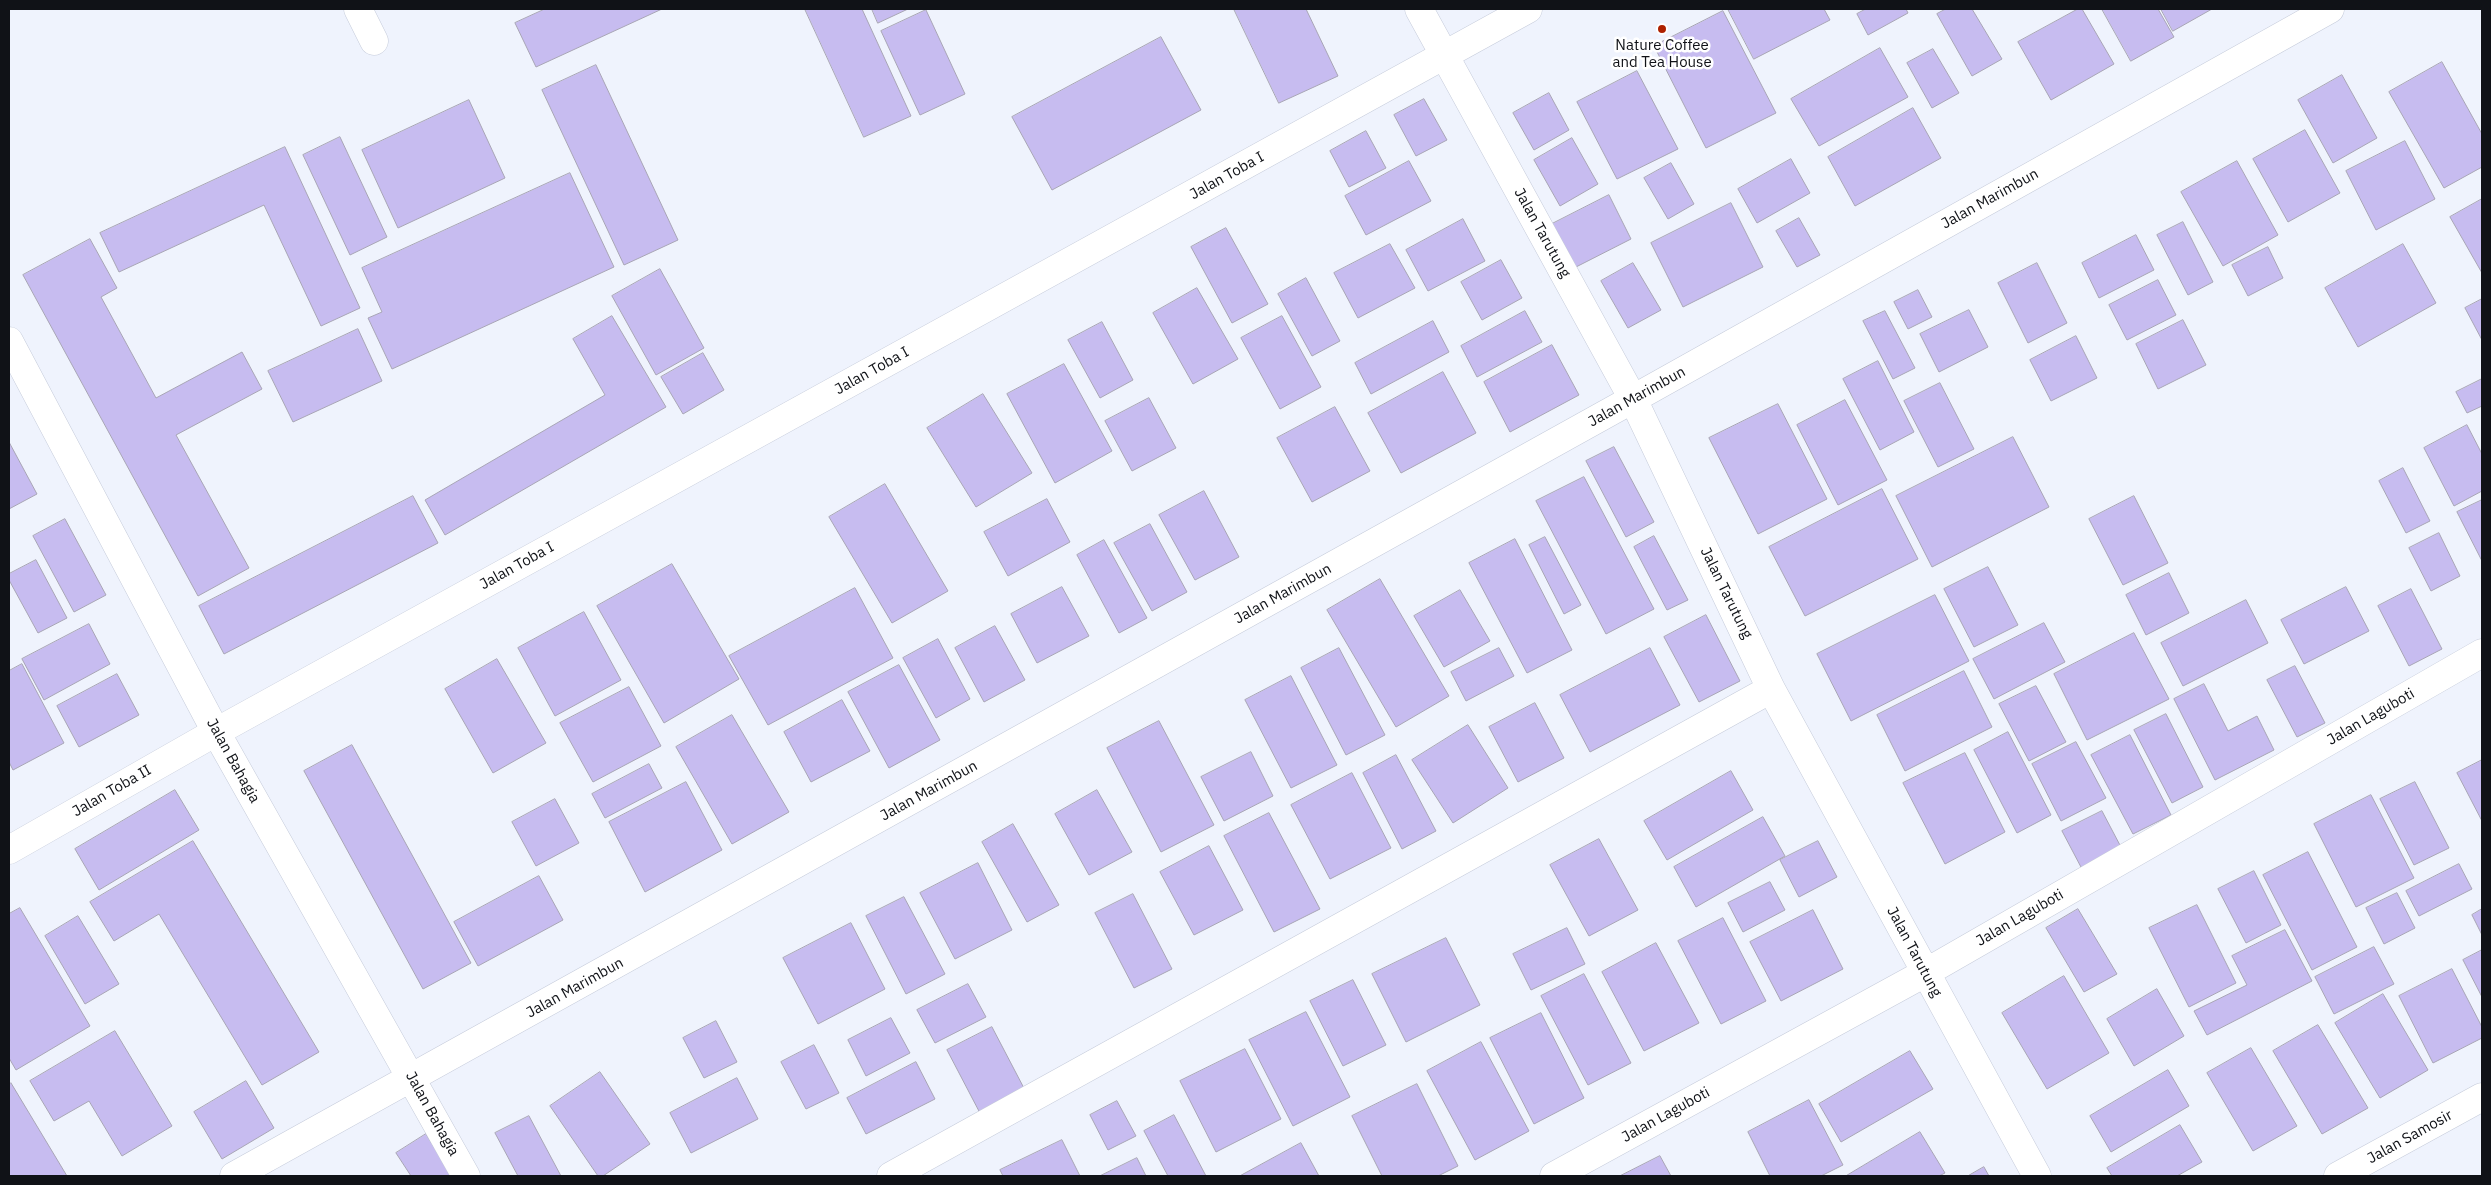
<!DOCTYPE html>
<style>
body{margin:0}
#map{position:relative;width:2491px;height:1185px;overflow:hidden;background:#eff3fd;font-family:"IBM Plex Sans",sans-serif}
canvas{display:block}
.frame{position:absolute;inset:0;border:10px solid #101217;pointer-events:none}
</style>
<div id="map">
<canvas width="2491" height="1185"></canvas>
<div class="frame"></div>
</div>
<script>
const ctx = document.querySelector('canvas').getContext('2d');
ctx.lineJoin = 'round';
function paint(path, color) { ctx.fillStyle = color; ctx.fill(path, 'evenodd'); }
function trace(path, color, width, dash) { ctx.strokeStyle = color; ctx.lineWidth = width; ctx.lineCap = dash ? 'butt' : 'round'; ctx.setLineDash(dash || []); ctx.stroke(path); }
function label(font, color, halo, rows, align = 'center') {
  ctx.font = font + ' "IBM Plex Sans",sans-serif'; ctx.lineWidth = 5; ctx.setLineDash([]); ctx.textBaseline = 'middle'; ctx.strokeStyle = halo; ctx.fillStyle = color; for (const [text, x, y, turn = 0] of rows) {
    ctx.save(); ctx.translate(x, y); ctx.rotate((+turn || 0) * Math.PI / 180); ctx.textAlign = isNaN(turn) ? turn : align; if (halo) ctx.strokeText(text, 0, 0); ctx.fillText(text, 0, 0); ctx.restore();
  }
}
const building = new Path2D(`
 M 545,9 L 662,9 L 536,67 L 515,23 Z
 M 805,9 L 862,9 L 911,116 L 864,137 Z
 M 872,9 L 908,9 L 878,23 Z
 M 1234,9 L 1306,9 L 1338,76 L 1279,103 Z
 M 1728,9 L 1824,9 L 1830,20 L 1754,59 Z
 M 1866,9 L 1906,9 L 1908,13 L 1868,35 L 1857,14 Z
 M 1946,9 L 1972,9 L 2002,59 L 1972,76 L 1937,14 Z
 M 2078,9 L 2082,9 L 2114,64 L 2051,100 L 2018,42 Z
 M 2102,9 L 2158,9 L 2174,37 L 2131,61 Z
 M 2161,9 L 2212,9 L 2173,31 Z
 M 926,10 L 965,94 L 920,115 L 881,31 Z
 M 1723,11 L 1776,113 L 1706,148 L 1654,46 Z
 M 1161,37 L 1201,110 L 1052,190 L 1012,117 Z
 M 1880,48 L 1908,97 L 1819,146 L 1791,99 Z
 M 1933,49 L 1959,93 L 1932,108 L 1907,63 Z
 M 2442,62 L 2482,134 L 2482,167 L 2444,188 L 2389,92 Z
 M 596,65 L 678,240 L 624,265 L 542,90 Z
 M 1637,71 L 1678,149 L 1617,179 L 1577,102 Z
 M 2342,75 L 2377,138 L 2333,163 L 2298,100 Z
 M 1549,93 L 1569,130 L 1534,150 L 1513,113 Z
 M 1424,99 L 1447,140 L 1416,156 L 1394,115 Z
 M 469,100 L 505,178 L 398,228 L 362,150 Z
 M 1913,108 L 1941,158 L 1855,206 L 1828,157 Z
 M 2305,130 L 2340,193 L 2288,222 L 2253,159 Z
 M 1366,131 L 1386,168 L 1349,187 L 1330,151 Z
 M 340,137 L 387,237 L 350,255 L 303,155 Z
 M 1572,138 L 1598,184 L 1560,206 L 1534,160 Z
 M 2405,141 L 2435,199 L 2376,230 L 2346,171 Z
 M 285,147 L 360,308 L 321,326 L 264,205 L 119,272 L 100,233 Z
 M 1791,159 L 1810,193 L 1757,223 L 1738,189 Z
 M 1409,161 L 1431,201 L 1366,235 L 1345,196 Z
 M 2237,161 L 2278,235 L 2223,266 L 2181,192 Z
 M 1671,163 L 1694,204 L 1668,219 L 1644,178 Z
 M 570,173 L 614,267 L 392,369 L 368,318 L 382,312 L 362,268 Z
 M 1609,195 L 1631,239 L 1574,268 L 1552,224 Z
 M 2482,199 L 2482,273 L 2450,217 Z
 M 1731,203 L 1763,267 L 1683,307 L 1651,243 Z
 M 1799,218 L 1820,255 L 1797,267 L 1776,231 Z
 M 1463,219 L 1485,261 L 1428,291 L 1406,250 Z
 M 2183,222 L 2213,282 L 2188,295 L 2157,235 Z
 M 1226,228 L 1268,304 L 1232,323 L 1191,247 Z
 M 2136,235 L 2154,270 L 2099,298 L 2082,263 Z
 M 90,239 L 117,288 L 101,297 L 156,398 L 242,352 L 262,389 L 176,435 L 249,568 L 198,596 L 23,275 Z
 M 1390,244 L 1415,288 L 1358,318 L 1334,273 Z
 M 2403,244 L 2436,303 L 2358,347 L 2325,288 Z
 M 2268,247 L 2283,278 L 2248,296 L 2232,265 Z
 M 1501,260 L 1522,298 L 1482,320 L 1461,282 Z
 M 1633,263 L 1661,310 L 1628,328 L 1601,281 Z
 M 2037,263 L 2067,323 L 2028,343 L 1998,283 Z
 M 660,269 L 704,348 L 656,375 L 612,296 Z
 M 1306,278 L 1340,341 L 1312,356 L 1278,294 Z
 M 2158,280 L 2176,315 L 2127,340 L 2109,305 Z
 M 1197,288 L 1238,359 L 1193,384 L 1153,313 Z
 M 1918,290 L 1932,317 L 1908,329 L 1894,302 Z
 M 2482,299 L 2482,340 L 2465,308 Z
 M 1969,310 L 1988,347 L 1939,372 L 1920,334 Z
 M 1525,311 L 1542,342 L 1477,377 L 1461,346 Z
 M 1885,311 L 1915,368 L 1893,379 L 1863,321 Z
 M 612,316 L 666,407 L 445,535 L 425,500 L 605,395 L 573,339 Z
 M 1282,316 L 1321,387 L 1280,409 L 1241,338 Z
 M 2183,320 L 2206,365 L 2158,389 L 2136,344 Z
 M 1433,321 L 1449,352 L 1371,394 L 1355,363 Z
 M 1102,322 L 1133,380 L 1100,398 L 1068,340 Z
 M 358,329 L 382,381 L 293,422 L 268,371 Z
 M 2076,336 L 2097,378 L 2051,401 L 2030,360 Z
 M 1552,345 L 1579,395 L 1510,432 L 1484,382 Z
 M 703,353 L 724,390 L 683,414 L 661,377 Z
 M 1878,361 L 1914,432 L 1880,450 L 1843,379 Z
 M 1064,364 L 1112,451 L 1055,483 L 1007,394 Z
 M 1443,372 L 1476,433 L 1401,473 L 1368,413 Z
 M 2482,379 L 2482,406 L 2467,413 L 2456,392 Z
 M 1940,383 L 1974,449 L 1938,467 L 1904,401 Z
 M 983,394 L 1032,473 L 976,507 L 927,428 Z
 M 1149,398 L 1176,448 L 1132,471 L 1105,421 Z
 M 1845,400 L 1887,480 L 1838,505 L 1797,425 Z
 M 1778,404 L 1827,499 L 1758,534 L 1709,438 Z
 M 1335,407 L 1370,471 L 1312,502 L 1277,438 Z
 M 2467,425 L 2482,454 L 2482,491 L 2454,506 L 2424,448 Z
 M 2013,437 L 2049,507 L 1932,567 L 1896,496 Z
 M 9,442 L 37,494 L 9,509 Z
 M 1614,447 L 1654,522 L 1626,537 L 1586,461 Z
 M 2403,468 L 2430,521 L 2406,533 L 2379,481 Z
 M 1584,477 L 1654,609 L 1606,634 L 1536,501 Z
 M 885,484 L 948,591 L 892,623 L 829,517 Z
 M 1882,489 L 1918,559 L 1805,616 L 1769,547 Z
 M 1204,491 L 1239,557 L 1195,580 L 1159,515 Z
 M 413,496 L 438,543 L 224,654 L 199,606 Z
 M 2134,496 L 2168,563 L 2123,585 L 2089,519 Z
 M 1047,499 L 1070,542 L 1008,576 L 984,532 Z
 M 2482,500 L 2482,561 L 2457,512 Z
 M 65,519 L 106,595 L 74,612 L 33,536 Z
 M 1150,524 L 1187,592 L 1152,611 L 1114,543 Z
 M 2439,533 L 2460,576 L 2431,591 L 2409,548 Z
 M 1654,536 L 1688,600 L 1667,610 L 1634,547 Z
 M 1545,537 L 1581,605 L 1564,614 L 1529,545 Z
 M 1515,539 L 1572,650 L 1527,673 L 1469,563 Z
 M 1104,540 L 1147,618 L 1119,633 L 1077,555 Z
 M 36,560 L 67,618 L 38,633 L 9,580 L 9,574 Z
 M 672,564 L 739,679 L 664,723 L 597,606 Z
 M 1988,567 L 2018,625 L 1974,647 L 1944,589 Z
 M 2169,573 L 2189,613 L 2146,635 L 2126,595 Z
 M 1380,579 L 1449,696 L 1396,727 L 1327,610 Z
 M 1062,587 L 1089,636 L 1037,663 L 1011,614 Z
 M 2346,587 L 2369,631 L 2304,664 L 2281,620 Z
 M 855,588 L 893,658 L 768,725 L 729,656 Z
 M 2411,589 L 2442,649 L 2409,666 L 2378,606 Z
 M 1460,590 L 1490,641 L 1444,667 L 1414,616 Z
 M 1935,595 L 1969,661 L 1851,721 L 1817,654 Z
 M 2246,600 L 2268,643 L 2183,686 L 2161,643 Z
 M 584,612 L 621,680 L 555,716 L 518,648 Z
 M 1706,615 L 1740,681 L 1699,702 L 1664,637 Z
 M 2044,623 L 2065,662 L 1994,699 L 1973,659 Z
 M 89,624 L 110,664 L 44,700 L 22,659 Z
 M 995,626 L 1025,680 L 984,702 L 955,648 Z
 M 2134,633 L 2169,699 L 2087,740 L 2054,674 Z
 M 938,639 L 970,699 L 936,718 L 903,658 Z
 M 1339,648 L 1385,735 L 1346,755 L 1301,668 Z
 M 1499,648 L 1514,676 L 1466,701 L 1451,672 Z
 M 1650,648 L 1680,705 L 1590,752 L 1560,695 Z
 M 497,659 L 546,743 L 493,773 L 445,689 Z
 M 22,664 L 64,743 L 13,770 L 9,762 L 9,671 Z
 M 899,665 L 940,740 L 889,768 L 848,692 Z
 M 2295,666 L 2325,723 L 2297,737 L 2267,680 Z
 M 1964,671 L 1992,727 L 1905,771 L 1877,715 Z
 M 117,674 L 139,715 L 79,747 L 57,706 Z
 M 1291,676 L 1337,765 L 1291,788 L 1245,700 Z
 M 2204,684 L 2228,731 L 2257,716 L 2274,750 L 2215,780 L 2174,699 Z
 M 2036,686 L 2066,742 L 2029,761 L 1999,704 Z
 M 629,687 L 661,746 L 593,782 L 560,723 Z
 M 842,700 L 870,751 L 811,782 L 784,732 Z
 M 1535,703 L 1564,758 L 1518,782 L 1489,727 Z
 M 2166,714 L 2203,787 L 2172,803 L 2134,730 Z
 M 732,715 L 789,812 L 732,844 L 676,747 Z
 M 1159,721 L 1214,825 L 1161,852 L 1107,748 Z
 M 1468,725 L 1508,788 L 1453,823 L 1412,760 Z
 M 2008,732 L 2051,815 L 2017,833 L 1974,750 Z
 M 2130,735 L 2171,815 L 2133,834 L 2091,755 Z
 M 2076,742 L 2106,798 L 2061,821 L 2032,764 Z
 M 352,745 L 471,963 L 423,989 L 304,771 Z
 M 1251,752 L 1273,796 L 1224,821 L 1201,777 Z
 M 1965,753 L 2005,832 L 1945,864 L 1903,783 Z
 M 1396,755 L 1436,831 L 1402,849 L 1363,773 Z
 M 2482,760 L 2482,821 L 2457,773 Z
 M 649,764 L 662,788 L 605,818 L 592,794 Z
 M 1731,771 L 1753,810 L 1667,860 L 1644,821 Z
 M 1352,773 L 1391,848 L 1330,879 L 1291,805 Z
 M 686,782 L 722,850 L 645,892 L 609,822 Z
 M 2415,782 L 2449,848 L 2414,865 L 2380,799 Z
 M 175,790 L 199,830 L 99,890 L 75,849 Z
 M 1097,790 L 1132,852 L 1089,875 L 1055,814 Z
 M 2371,795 L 2414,878 L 2356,907 L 2314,824 Z
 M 555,799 L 579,843 L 536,866 L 512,822 Z
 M 2102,811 L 2122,849 L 2082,869 L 2062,831 Z
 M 1269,813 L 1320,909 L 1274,932 L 1224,836 Z
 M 1763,817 L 1785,856 L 1696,907 L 1674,867 Z
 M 1013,824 L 1059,905 L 1027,922 L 982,842 Z
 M 1599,839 L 1638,910 L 1589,936 L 1550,865 Z
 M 193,841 L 319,1052 L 262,1085 L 159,914 L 114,941 L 90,902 Z
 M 1818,841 L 1837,877 L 1799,897 L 1780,860 Z
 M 1209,846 L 1243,910 L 1194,935 L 1160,872 Z
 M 2308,852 L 2357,947 L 2312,970 L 2263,875 Z
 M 978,863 L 1012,930 L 955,959 L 920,893 Z
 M 2459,864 L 2472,889 L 2419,916 L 2406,891 Z
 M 2254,871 L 2281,925 L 2246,943 L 2218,889 Z
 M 539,876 L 563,920 L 478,966 L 454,922 Z
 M 1770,882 L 1785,910 L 1743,932 L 1728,903 Z
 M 2397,893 L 2415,928 L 2384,944 L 2366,908 Z
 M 1133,894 L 1172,969 L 1134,988 L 1095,913 Z
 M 904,897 L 945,974 L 906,994 L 866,916 Z
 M 2197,905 L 2236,983 L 2189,1007 L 2149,928 Z
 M 20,908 L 90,1026 L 16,1070 L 9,1058 L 9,914 Z
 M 2078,909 L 2117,974 L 2084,992 L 2046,928 Z
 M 2482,909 L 2482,935 L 2472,915 Z
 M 1813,910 L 1843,969 L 1781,1001 L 1750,942 Z
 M 78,916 L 119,984 L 85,1004 L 45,936 Z
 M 1723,918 L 1766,1001 L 1721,1024 L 1678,941 Z
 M 851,923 L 885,989 L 818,1024 L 783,958 Z
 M 1567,928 L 1585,964 L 1531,990 L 1513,954 Z
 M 2285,930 L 2312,981 L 2207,1035 L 2194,1011 L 2247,985 L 2232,956 Z
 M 1446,938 L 1480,1005 L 1406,1042 L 1372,974 Z
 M 1656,943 L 1699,1023 L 1644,1051 L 1602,972 Z
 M 2374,947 L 2394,984 L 2334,1014 L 2315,977 Z
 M 2482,950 L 2482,997 L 2463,960 Z
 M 2452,969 L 2482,1027 L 2482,1038 L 2433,1063 L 2399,996 Z
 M 1584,974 L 1631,1063 L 1588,1085 L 1541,996 Z
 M 2064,976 L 2109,1053 L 2047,1089 L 2002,1013 Z
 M 1353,980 L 1386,1045 L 1343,1066 L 1310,1001 Z
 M 968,984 L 986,1017 L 935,1043 L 917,1010 Z
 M 2157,989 L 2184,1036 L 2134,1066 L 2107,1019 Z
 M 2383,994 L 2428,1070 L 2380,1098 L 2335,1023 Z
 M 1306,1012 L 1350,1097 L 1293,1126 L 1249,1040 Z
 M 1541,1013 L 1584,1098 L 1534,1124 L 1490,1038 Z
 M 891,1018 L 910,1053 L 866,1076 L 848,1040 Z
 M 716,1021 L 737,1062 L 704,1078 L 683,1038 Z
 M 2318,1025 L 2368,1108 L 2322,1134 L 2273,1051 Z
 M 992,1027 L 1026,1092 L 981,1115 L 947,1050 Z
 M 115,1031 L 172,1126 L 122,1156 L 89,1101 L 54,1121 L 30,1081 Z
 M 1481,1042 L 1529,1131 L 1475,1160 L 1427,1071 Z
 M 814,1045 L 839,1093 L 806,1109 L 781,1062 Z
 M 2251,1048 L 2297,1126 L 2253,1151 L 2207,1073 Z
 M 1245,1049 L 1281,1119 L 1216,1152 L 1180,1081 Z
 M 1910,1051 L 1933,1089 L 1841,1142 L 1819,1104 Z
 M 916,1062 L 935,1099 L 866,1134 L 847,1098 Z
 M 2168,1070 L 2189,1106 L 2111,1152 L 2090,1116 Z
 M 600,1072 L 650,1144 L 603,1176 L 598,1176 L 550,1106 Z
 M 737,1078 L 758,1119 L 691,1153 L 670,1113 Z
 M 246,1081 L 274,1128 L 222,1159 L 194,1112 Z
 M 11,1083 L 67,1176 L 9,1176 L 9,1085 Z
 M 1417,1084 L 1458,1166 L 1438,1176 L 1382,1176 L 1352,1116 Z
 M 1809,1100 L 1843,1165 L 1821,1176 L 1770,1176 L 1748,1132 Z
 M 1117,1101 L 1136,1136 L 1108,1150 L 1090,1115 Z
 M 1174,1115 L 1206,1176 L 1168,1176 L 1144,1131 Z
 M 529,1116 L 561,1176 L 518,1176 L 495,1133 Z
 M 2180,1125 L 2202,1162 L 2177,1176 L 2112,1176 L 2107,1168 Z
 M 1920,1132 L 1945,1173 L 1939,1176 L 1846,1176 Z
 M 426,1134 L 452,1176 L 411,1176 L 396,1153 Z
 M 1062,1140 L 1080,1176 L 1003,1176 L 1000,1170 Z
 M 1301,1143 L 1319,1176 L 1240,1176 Z
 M 1660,1156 L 1671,1176 L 1620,1176 Z
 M 1137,1158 L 1146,1176 L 1100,1176 Z
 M 1984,1167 L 1989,1176 L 1968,1176 Z`);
const minor = new Path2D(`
 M 358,9 L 374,41
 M 1419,9 L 1633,399 L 1771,689 L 2037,1176
 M 9,341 L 216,732 L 466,1176
 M 9,850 L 216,732 L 1528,9
 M 234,1176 L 1633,399 L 2330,9
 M 891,1176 L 1771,689
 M 1554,1176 L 1925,973 L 2482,653
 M 2338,1176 L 2482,1097`);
const markers = [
 [1662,29,5,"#ae2100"]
];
const poiNames = [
 ["Nature Coffee",1662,46],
 ["and Tea House",1662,63]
];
const streetNames = [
 ["Jalan Toba I",1227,176,-29],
 ["Jalan Marimbun",1990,199,-29],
 ["Jalan Tarutung",1542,233,61],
 ["Jalan Toba I",872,371,-29],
 ["Jalan Marimbun",1637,397,-29],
 ["Jalan Toba I",517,566,-29],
 ["Jalan Tarutung",1726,593,64],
 ["Jalan Marimbun",1283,594,-29],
 ["Jalan Laguboti",2371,717,-30],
 ["Jalan Bahagia",233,761,61],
 ["Jalan Toba II",112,791,-30],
 ["Jalan Marimbun",929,791,-29],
 ["Jalan Laguboti",2020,918,-30],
 ["Jalan Tarutung",1914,952,62],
 ["Jalan Marimbun",575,988,-29],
 ["Jalan Bahagia",432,1114,61],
 ["Jalan Laguboti",1666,1115,-29],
 ["Jalan Samosir",2410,1137,-29]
];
paint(building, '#c7bcf0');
trace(building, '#a8a5b5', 1);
trace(minor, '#c5cbda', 29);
trace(minor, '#fff', 28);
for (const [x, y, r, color] of markers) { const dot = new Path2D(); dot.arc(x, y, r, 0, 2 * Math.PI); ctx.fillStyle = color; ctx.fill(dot); trace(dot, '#fff', 2); }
label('15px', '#101217', '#fff', poiNames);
label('15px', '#101217', '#fff', streetNames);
</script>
